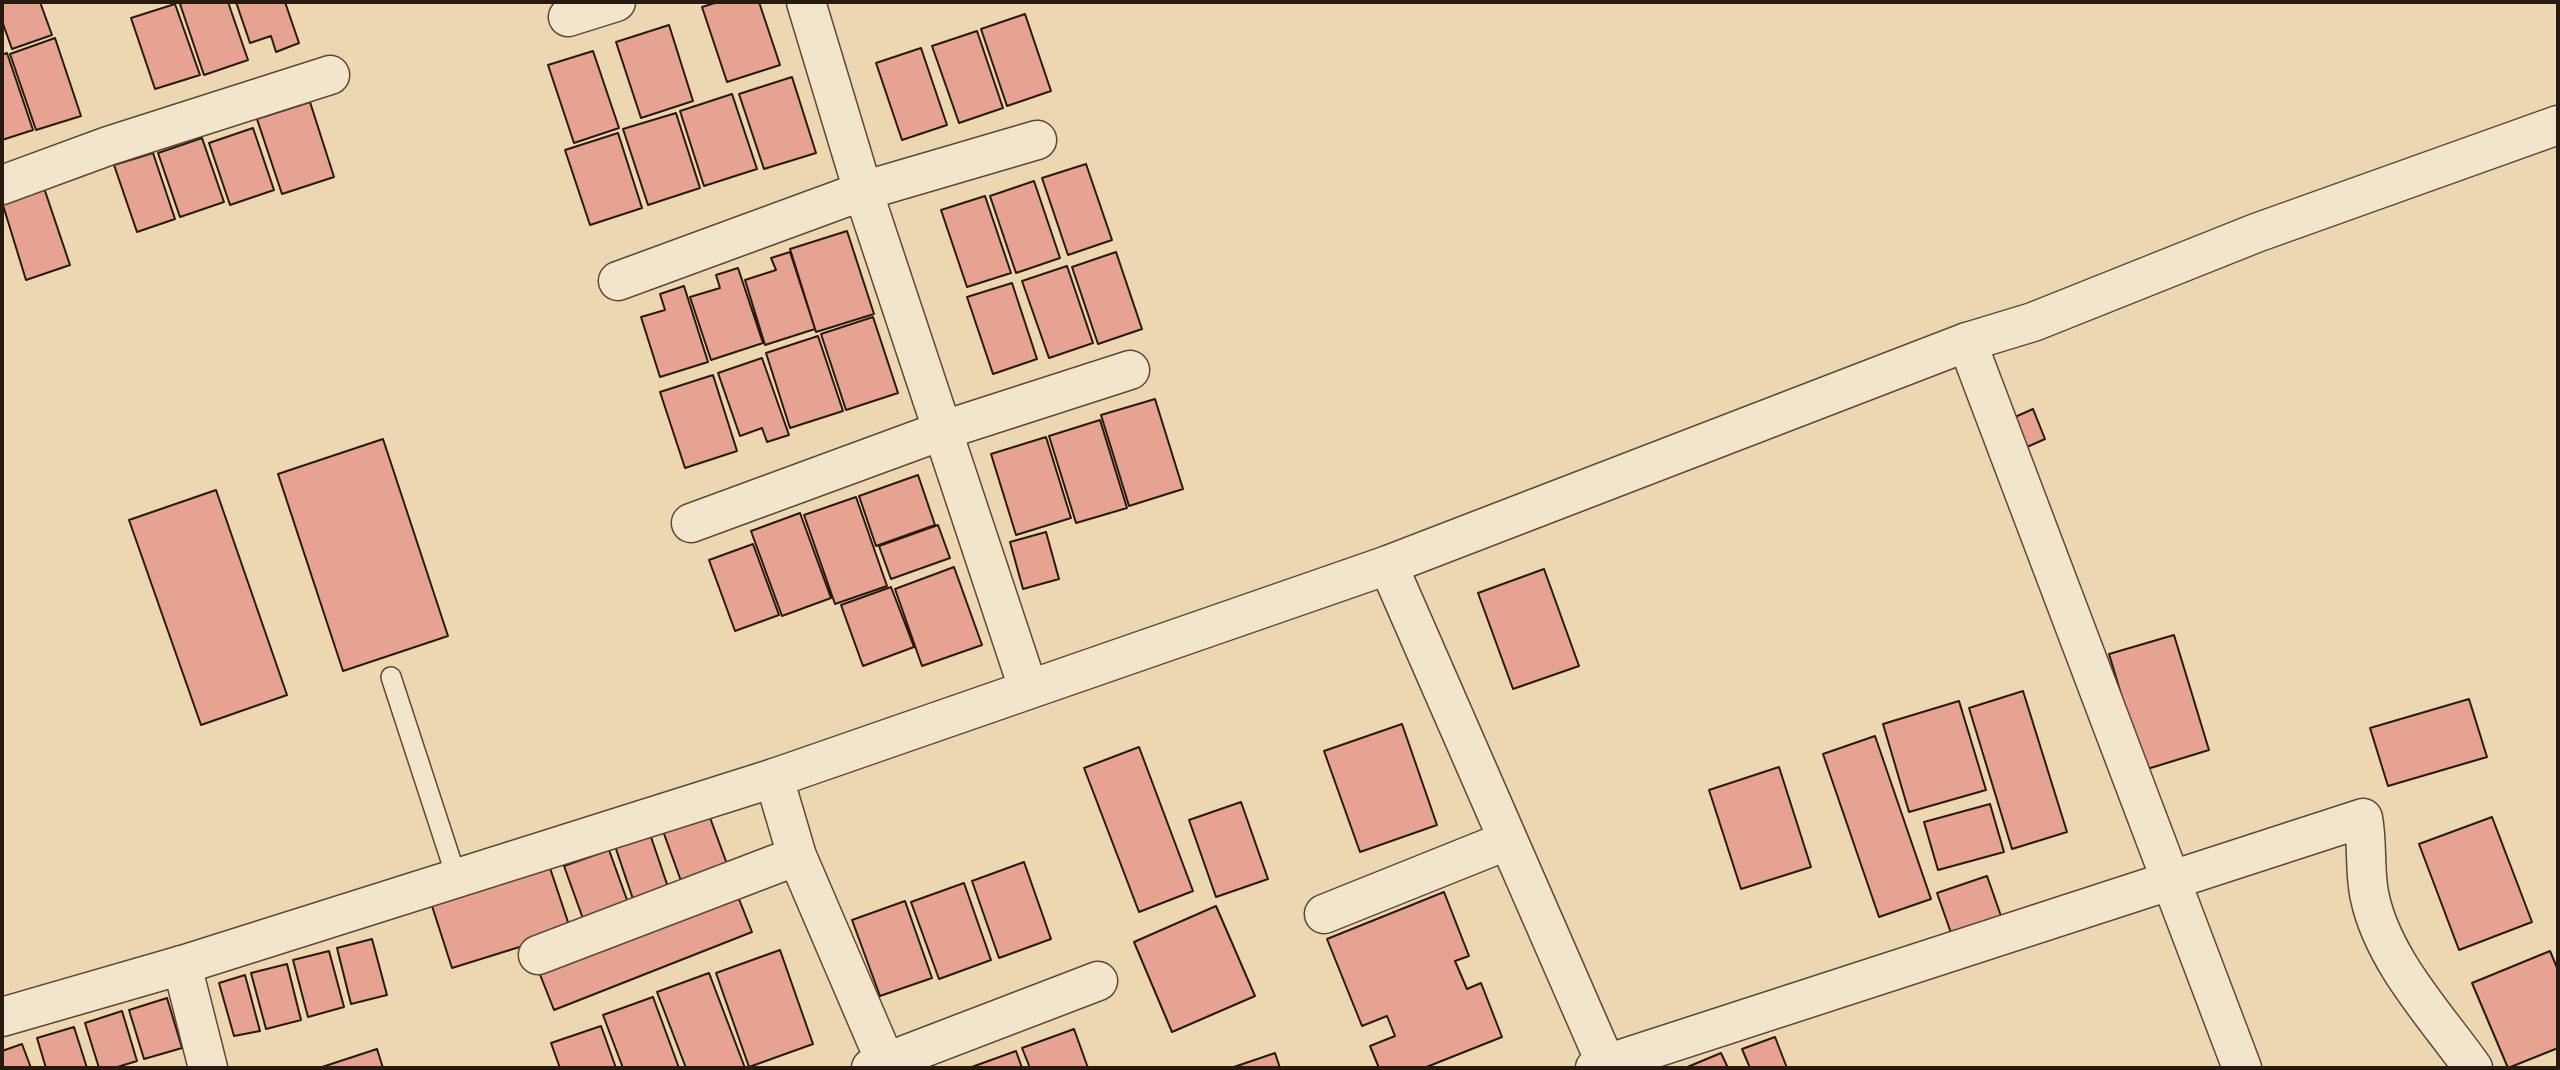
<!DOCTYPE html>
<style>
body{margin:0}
#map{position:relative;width:2560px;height:1070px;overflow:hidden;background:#edd7b0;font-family:Alegreya,serif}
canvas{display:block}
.frame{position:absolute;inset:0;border:4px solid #291a11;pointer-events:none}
</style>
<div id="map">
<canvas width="2560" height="1070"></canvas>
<div class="frame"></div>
</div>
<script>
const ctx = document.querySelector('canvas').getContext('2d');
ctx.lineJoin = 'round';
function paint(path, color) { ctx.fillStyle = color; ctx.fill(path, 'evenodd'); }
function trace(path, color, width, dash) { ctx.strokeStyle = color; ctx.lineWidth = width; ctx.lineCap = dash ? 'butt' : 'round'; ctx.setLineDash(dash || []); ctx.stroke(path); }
const building = new Path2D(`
 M 2,2 L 40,2 L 52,35 L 12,49 L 2,21 Z
 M 186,2 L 228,2 L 248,60 L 204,75 L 180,4 Z
 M 236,2 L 285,2 L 299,43 L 276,52 L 271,36 L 250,43 Z
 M 718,2 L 759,2 L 780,65 L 727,82 L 702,7 Z
 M 175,4 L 200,75 L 155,89 L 131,18 Z
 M 1025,14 L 1051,91 L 1007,106 L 981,29 Z
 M 669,25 L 693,101 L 641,118 L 616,42 Z
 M 977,31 L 1003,108 L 959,123 L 932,46 Z
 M 55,38 L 81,116 L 36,130 L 10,54 Z
 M 921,48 L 947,125 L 902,140 L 876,63 Z
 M 593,51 L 619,128 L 574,143 L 548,65 Z
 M 7,53 L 33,130 L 2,140 L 2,55 Z
 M 792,77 L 816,153 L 764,169 L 739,94 Z
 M 732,94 L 757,169 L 704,186 L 680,111 Z
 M 310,102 L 334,177 L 282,194 L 257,119 Z
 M 676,113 L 700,188 L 648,205 L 623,129 Z
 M 253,128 L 274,190 L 230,205 L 209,143 Z
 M 618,133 L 642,208 L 590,225 L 565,150 Z
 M 202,138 L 224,202 L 180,217 L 158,153 Z
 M 153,153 L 175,219 L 137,232 L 114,165 Z
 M 1086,164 L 1112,240 L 1068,255 L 1042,178 Z
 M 1034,181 L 1060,258 L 1016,273 L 990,196 Z
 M 44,188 L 70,265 L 26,280 L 2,202 Z
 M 985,196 L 1011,273 L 967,287 L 941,210 Z
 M 847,231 L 874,314 L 816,332 L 790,249 Z
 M 790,252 L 815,329 L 765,345 L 745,280 L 776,270 L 771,258 Z
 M 1116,252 L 1142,329 L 1098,344 L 1072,267 Z
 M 1067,266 L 1093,343 L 1049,358 L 1022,281 Z
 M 738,268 L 763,343 L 711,360 L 690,297 L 720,288 L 716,275 Z
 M 1012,283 L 1037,359 L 993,374 L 967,297 Z
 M 684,286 L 708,362 L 660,377 L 641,317 L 665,310 L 660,294 Z
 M 873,317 L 898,393 L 846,410 L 821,334 Z
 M 818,336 L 843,411 L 790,428 L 766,353 Z
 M 762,358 L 789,435 L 767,442 L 762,428 L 740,436 L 718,373 Z
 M 713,375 L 737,451 L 685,468 L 660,392 Z
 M 1155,399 L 1183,489 L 1129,506 L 1101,415 Z
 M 2033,409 L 2045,439 L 2018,451 L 2006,421 Z
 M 1100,420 L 1127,508 L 1076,523 L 1049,436 Z
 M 1046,437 L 1071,518 L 1016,535 L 991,454 Z
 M 383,439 L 448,636 L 343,671 L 278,474 Z
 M 918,475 L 935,525 L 876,546 L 859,496 Z
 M 216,490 L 287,695 L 201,725 L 129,520 Z
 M 856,497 L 887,586 L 835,604 L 804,515 Z
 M 800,513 L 831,598 L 782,616 L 751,531 Z
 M 938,525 L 950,558 L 891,579 L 879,546 Z
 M 1046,532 L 1059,579 L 1023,589 L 1010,542 Z
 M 753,544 L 779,615 L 735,631 L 709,560 Z
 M 954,567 L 982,645 L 922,666 L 895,589 Z
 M 1544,569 L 1579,666 L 1513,689 L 1478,593 Z
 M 891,587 L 914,647 L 863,666 L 841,605 Z
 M 2174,635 L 2209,750 L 2144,770 L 2109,654 Z
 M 2023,691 L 2067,832 L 2012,849 L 1969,708 Z
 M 2469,699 L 2487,757 L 2388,786 L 2370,728 Z
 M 1959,701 L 1986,790 L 1909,812 L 1883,724 Z
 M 1402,724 L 1437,825 L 1360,852 L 1324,751 Z
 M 1875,736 L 1931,899 L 1879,917 L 1823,754 Z
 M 1139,747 L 1193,891 L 1139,912 L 1084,768 Z
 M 1779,767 L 1811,867 L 1741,889 L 1709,790 Z
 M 1241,802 L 1268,879 L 1216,897 L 1189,820 Z
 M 1990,804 L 2004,852 L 1938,870 L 1924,822 Z
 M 709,815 L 731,875 L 685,892 L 663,831 Z
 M 2492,817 L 2532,922 L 2459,950 L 2419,844 Z
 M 650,834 L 671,896 L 636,908 L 615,846 Z
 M 609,850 L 631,911 L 586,927 L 564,866 Z
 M 1024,862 L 1051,939 L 999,958 L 972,881 Z
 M 550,868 L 571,931 L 452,968 L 432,906 Z
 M 1987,876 L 2001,916 L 1951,933 L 1937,893 Z
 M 964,883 L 991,960 L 939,979 L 911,902 Z
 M 735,889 L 752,932 L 554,1010 L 537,967 Z
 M 1444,892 L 1469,956 L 1455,961 L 1467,989 L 1481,983 L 1502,1037 L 1424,1068 L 1379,1068 L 1370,1046 L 1395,1036 L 1387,1016 L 1362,1026 L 1327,939 Z
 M 905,901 L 932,978 L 880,996 L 852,920 Z
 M 1216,906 L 1255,996 L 1172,1032 L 1134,942 Z
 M 372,939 L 387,995 L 351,1004 L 337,948 Z
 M 780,950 L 813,1044 L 749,1067 L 716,973 Z
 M 329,951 L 344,1007 L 308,1017 L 293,960 Z
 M 2550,951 L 2558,970 L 2558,1048 L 2508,1068 L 2472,983 Z
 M 287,964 L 301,1020 L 266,1029 L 251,973 Z
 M 709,973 L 745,1068 L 686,1068 L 657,992 Z
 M 245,975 L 260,1031 L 234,1036 L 219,983 Z
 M 653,997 L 679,1068 L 623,1068 L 603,1015 Z
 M 167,998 L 182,1048 L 144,1059 L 129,1010 Z
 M 122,1011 L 137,1061 L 114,1068 L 99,1068 L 85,1023 Z
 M 601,1026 L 616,1068 L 560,1068 L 551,1043 Z
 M 74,1027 L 87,1068 L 46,1068 L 37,1038 Z
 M 1074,1029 L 1088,1068 L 1030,1068 L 1022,1048 Z
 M 1775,1037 L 1787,1068 L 1750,1068 L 1742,1049 Z
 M 22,1044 L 31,1068 L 2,1068 L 2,1051 Z
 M 377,1049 L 383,1068 L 319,1068 Z
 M 1016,1051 L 1022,1068 L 969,1068 Z
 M 1275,1053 L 1280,1068 L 1231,1068 Z
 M 1721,1053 L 1728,1068 L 1685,1068 Z`);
const service = new Path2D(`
 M 391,677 L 456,876`);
const minor = new Path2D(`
 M 806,2 L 863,191 L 1028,688
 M 568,17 L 616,2
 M 2,185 L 108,146 L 330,75
 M 618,281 L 863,191 L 1037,140
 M 1967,342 L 2242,1068
 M 691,523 L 944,430 L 1130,370
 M 1388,565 L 1606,1064 L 1595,1068
 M 774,778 L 797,856 L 888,1068
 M 1324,914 L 1506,841
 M 538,955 L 797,856
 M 182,965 L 208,1068
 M 1606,1064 L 2363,818 C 2368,844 2364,874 2370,898 C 2384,962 2437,1017 2473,1068
 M 871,1068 L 1098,981`);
const tertiary = new Path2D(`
 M 2,1017 L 182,965 L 774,778 L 1388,565 L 1967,342 L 2033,322 L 2256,233 L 2558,125`);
paint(building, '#e7a392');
trace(building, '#291a11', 2);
trace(service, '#5a4939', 22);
trace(minor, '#5a4939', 41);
trace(tertiary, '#5a4939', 41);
trace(service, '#f3e5cc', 19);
trace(minor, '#f3e5cc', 38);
trace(tertiary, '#f3e5cc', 38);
</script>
